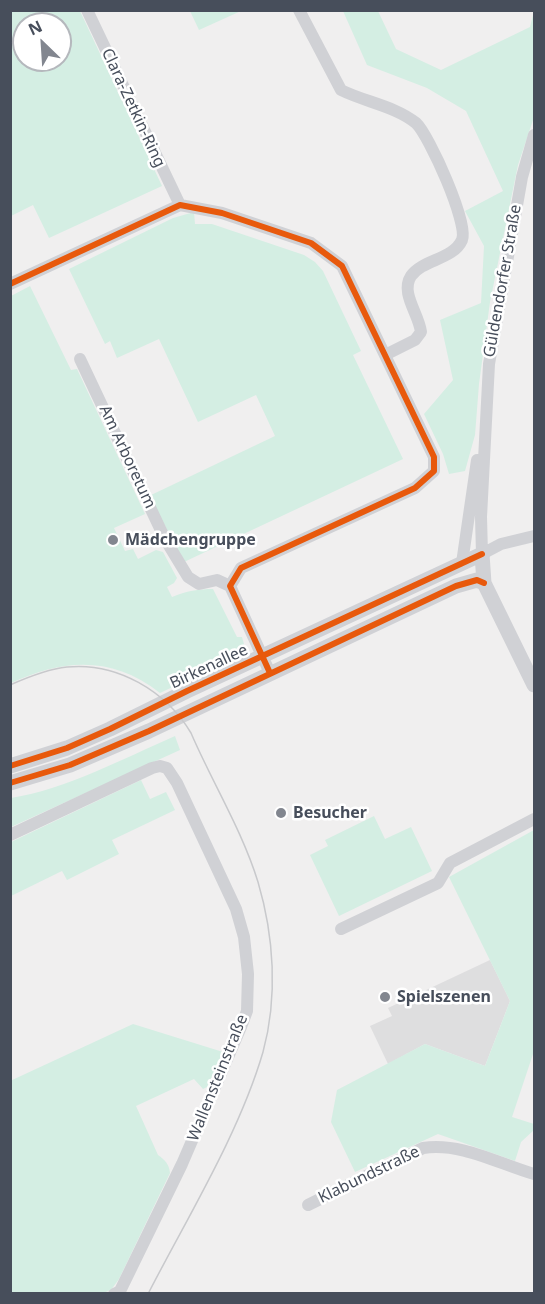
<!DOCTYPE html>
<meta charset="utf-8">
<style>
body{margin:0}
#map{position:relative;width:545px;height:1304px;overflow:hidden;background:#f0efef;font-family:"Noto Sans",sans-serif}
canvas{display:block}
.frame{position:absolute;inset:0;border:12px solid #474e5b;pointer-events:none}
.north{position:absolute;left:12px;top:12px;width:60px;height:60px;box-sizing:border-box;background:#fff;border:2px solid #b5b8bd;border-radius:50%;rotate:335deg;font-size:16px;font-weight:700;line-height:24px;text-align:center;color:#474e5b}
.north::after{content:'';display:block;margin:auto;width:21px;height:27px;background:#82868f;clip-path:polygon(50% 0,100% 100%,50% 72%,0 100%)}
</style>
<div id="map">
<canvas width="545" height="1304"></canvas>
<div class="frame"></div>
<div class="north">N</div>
</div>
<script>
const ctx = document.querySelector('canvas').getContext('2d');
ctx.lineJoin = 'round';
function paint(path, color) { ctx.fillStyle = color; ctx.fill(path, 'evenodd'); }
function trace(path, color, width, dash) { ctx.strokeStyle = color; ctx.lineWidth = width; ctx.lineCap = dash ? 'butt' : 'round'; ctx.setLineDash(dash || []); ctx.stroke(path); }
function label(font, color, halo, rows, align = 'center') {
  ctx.font = font + ' "Noto Sans",sans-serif'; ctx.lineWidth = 5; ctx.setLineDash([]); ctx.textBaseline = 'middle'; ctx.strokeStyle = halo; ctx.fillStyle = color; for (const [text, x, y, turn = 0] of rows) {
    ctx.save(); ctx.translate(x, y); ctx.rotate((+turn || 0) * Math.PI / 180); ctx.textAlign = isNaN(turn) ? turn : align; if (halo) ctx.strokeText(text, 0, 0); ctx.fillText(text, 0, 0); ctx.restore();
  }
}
const education = new Path2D(`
 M 490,960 L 510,1001 L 485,1066 L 425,1044 L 388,1064 L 370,1026 L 392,1016 L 388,1008 Z`);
const green = new Path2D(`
 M 10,11 L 80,11 L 162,186 L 49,238 L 33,205 L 11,216 ZM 24,24 L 60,24 L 60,60 L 24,60 Z
 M 190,11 L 241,11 L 199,30 Z
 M 343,11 L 378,11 L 396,49 L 441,70 L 530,27 L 534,11 L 534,117 L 518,165 L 490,302 L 479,384 L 475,435 L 465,471 L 449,474 L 443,454 L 424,414 L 453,380 L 440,320 L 481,303 L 484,246 L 465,211 L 503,191 L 466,111 L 427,88 L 367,65 Z
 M 194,212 L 195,224 L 212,224 L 304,255 L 315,262 L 323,271 L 361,351 L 353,355 L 403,459 L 184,562 L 149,496 L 275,436 L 256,395 L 198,422 L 159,339 L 117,358 L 110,341 L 105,344 L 69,269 L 173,218 Z
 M 30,286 L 71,370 L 77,369 L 145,514 L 114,528 L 125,551 L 133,549 L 138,559 L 156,550 L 163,552 L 177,578 L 174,583 L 167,587 L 172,597 C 186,591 199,589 213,589 L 237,637 L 242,637 L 244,644 L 238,656 L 160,693 C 112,655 63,659 11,683 L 11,296 Z
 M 175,736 L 180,750 L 11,827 L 11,798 C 67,789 122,759 175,736 Z
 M 141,780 L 150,799 L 166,792 L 175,810 L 112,840 L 119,854 L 67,880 L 62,871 L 11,896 L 11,842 Z
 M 374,816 L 385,839 L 411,827 L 432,871 L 339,916 L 310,855 L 328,846 L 325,840 Z
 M 534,830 L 534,1051 L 512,1117 L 534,1124 L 534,1130 L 521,1142 L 515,1161 L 438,1134 L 355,1172 L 331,1122 L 337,1090 L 425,1044 L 485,1066 L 510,1001 L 449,877 Z
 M 133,1024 L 223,1052 L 207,1087 L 203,1089 L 194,1079 L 136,1106 L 158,1155 C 165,1160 169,1164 170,1173 L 119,1279 L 111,1290 L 103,1293 L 11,1293 L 10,1081 Z`);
const minor = new Path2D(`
 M 87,10 L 180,205
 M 299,10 L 341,90 C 365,102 395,106 416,123 C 429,135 469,224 462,240 C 453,260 423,259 411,276 C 400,293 419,314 421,332 L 415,340 L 385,355
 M 534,135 L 522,177 L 489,364 L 481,517 L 482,554 L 501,544 L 534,536
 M 10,284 L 180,205 L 222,213 L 311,243 L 342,266 L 434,457 L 434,471 L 415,488 L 241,568 L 230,586 L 270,673
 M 80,359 L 165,539 L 188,577 L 199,584 L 217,580 L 230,586
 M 462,563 L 477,460
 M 10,835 L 152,768 L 160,766 L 167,768 L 177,783 L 236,909 L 244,937 L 248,974 L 247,1011 L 241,1027 L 182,1164 L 120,1291 L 114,1294
 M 341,929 L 438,883 L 450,863 L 534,819
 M 308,1205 L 423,1148 C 461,1142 499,1164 534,1174`);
const tertiary = new Path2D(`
 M 10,766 L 67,748 L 110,729 L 187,691 L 482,554 L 484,583 L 534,685
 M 10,783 L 70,765 L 149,731 L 456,586 L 477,580 L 484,583`);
const tram = new Path2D(`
 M 10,685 C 28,677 48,669 67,667 C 117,662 166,691 191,733 C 212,782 242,830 258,882 C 274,936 278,997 263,1052 C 239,1134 187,1218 148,1294`);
const cycleway = new Path2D(`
 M 10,284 L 180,205 L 222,213 L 311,243 L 342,266 L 434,457 L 434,471 L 415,488 L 241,568 L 230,586 L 270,673
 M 10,766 L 67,748 L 110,729 L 187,691 L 482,554
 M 10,783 L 70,765 L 149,731 L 456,586 L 477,580 L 484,583`);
const markers = [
 [113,540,6,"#82868f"],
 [281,813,6,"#82868f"],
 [385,997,6,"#82868f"]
];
const streetNames = [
 ["Clara-Zetkin-Ring",133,108,65],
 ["Güldendorfer Straße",503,281,-80],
 ["Am Arboretum",127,457,65],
 ["Birkenallee",209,667,-25],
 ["Wallensteinstraße",218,1078,-68],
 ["Klabundstraße",369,1175,-26]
];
const poiNames = [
 ["Mädchengruppe",125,540],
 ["Besucher",293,813],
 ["Spielszenen",397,997]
];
paint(education, '#dededf');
paint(green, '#d4eee3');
trace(minor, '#d0d1d5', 12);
trace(tertiary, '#d0d1d5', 15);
trace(tram, '#c8c9cc', 1.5);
trace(cycleway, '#e8590c', 6);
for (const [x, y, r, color] of markers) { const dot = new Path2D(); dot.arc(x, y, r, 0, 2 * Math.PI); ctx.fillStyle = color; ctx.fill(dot); trace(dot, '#fff', 2); }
label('16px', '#474e5b', '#fff', streetNames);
label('bold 16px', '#474e5b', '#fff', poiNames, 'left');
</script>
